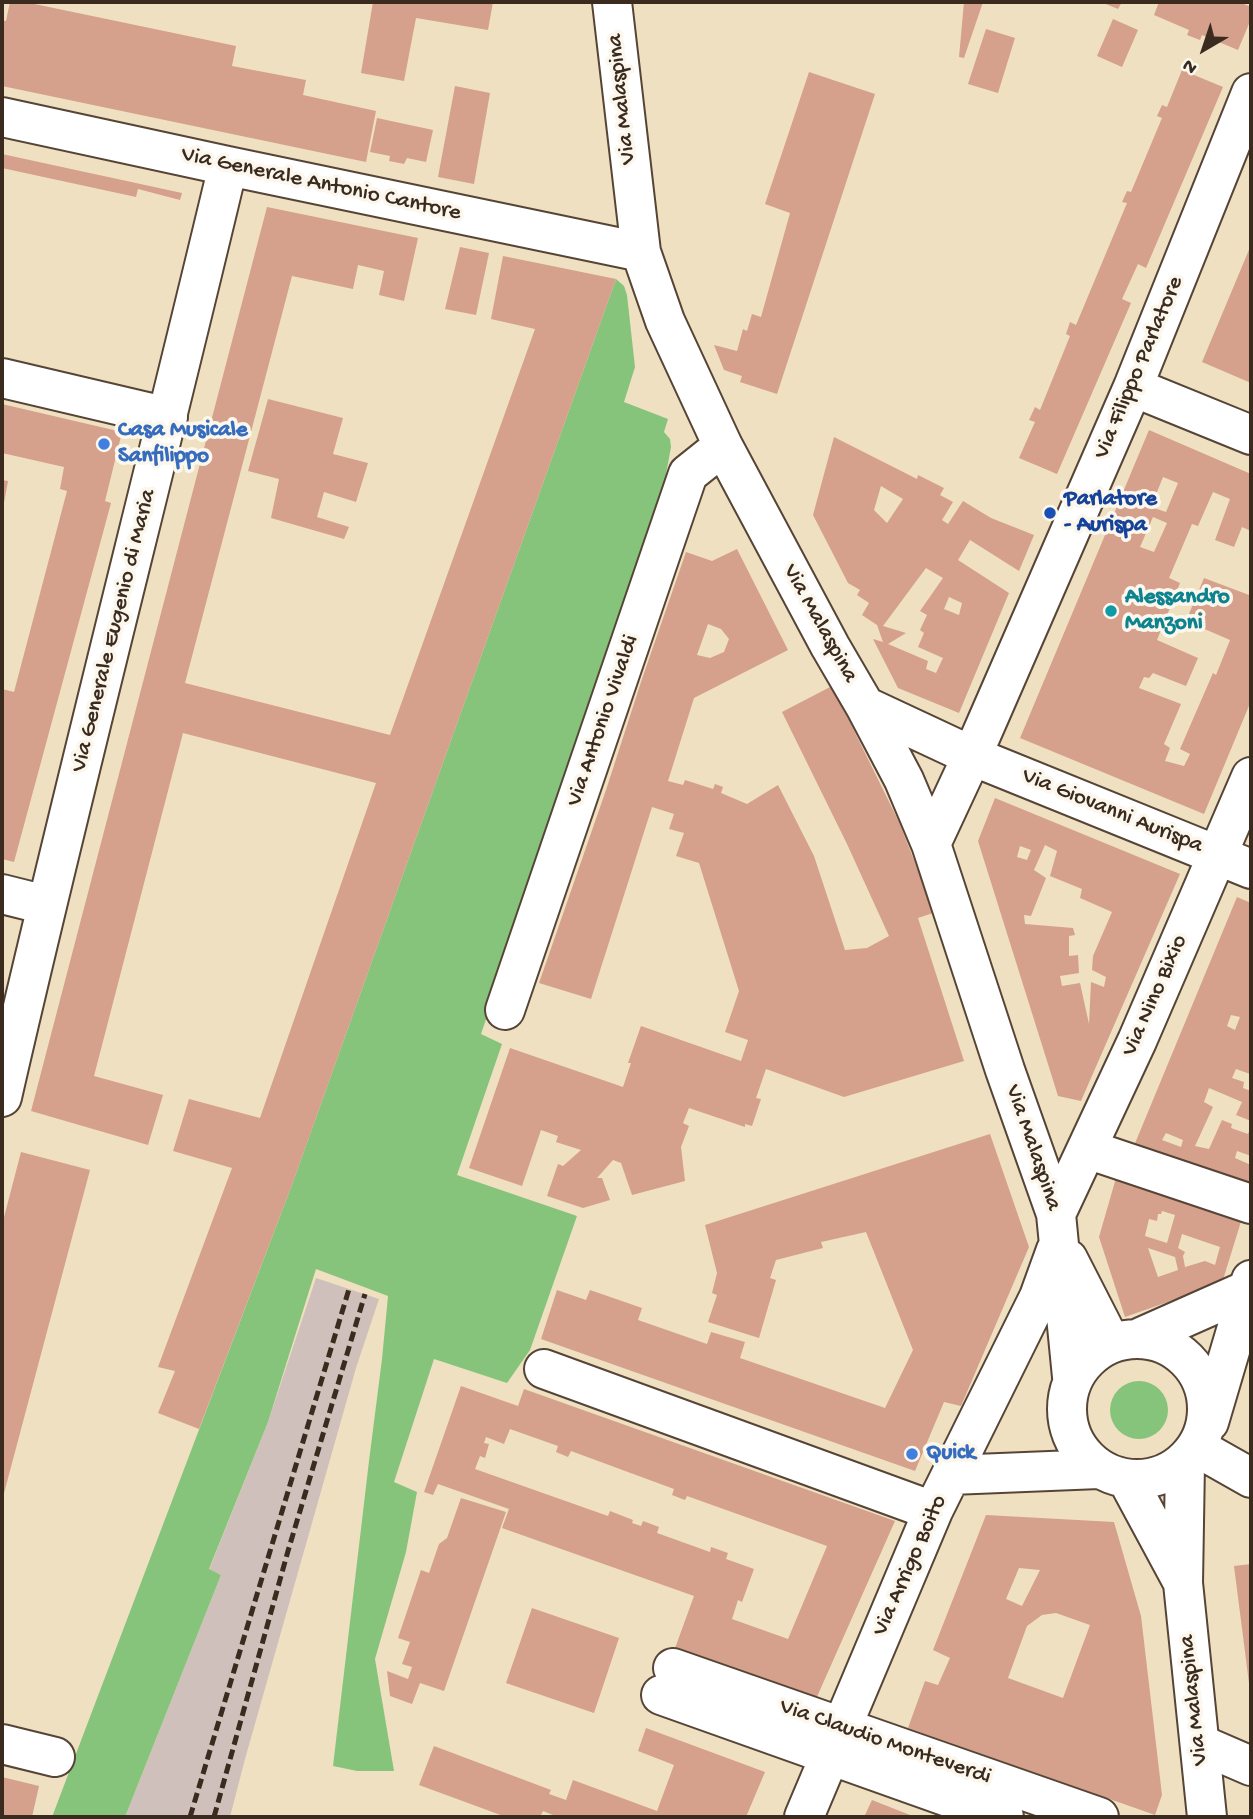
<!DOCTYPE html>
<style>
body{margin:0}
#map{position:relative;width:1253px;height:1819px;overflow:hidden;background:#efe0c1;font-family:"Gochi Hand",sans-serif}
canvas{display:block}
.frame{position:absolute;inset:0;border:4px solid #3b2a1e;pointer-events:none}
.north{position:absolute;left:1169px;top:14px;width:70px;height:70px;-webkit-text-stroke:5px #fbf7ec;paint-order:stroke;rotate:219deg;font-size:19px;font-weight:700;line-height:28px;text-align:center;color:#3b2a1e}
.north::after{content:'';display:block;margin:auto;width:24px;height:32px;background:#3b2a1e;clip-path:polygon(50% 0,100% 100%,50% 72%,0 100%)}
</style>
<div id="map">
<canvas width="1253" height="1819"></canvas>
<div class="frame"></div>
<div class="north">N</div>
</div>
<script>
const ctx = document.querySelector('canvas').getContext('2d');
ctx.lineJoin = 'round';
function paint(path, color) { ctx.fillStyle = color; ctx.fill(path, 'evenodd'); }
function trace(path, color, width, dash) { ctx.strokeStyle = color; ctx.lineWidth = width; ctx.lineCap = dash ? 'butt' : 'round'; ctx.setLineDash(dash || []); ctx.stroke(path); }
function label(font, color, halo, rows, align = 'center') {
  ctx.font = font + ' "Gochi Hand",sans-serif'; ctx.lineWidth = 7; ctx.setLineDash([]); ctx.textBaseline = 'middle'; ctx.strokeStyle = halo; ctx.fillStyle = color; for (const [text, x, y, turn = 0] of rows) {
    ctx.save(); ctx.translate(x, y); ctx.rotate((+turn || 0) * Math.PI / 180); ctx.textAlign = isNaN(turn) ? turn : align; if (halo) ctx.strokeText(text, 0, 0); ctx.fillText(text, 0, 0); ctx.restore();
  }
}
const industrial = new Path2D(`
 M 316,1278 L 379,1299 L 356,1368 L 245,1759 L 230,1817 L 125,1817 L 221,1575 L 209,1570 L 268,1422 Z`);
const green = new Path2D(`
 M 616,279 L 624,286 L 627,295 L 635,367 L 624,402 L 668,419 L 664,432 L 670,439 L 671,447 L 660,507 L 481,1034 L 502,1044 L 457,1175 L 577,1216 L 530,1350 L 507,1383 L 434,1359 L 394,1482 L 417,1492 L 406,1552 L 375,1659 L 394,1771 L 357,1771 L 333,1766 L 369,1461 L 382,1359 L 388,1296 L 316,1269 L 268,1422 L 209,1569 L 221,1575 L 125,1817 L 52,1817 L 293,1182 Z
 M1110 1410a29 29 0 1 1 58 0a29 29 0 1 1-58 0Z`);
const building = new Path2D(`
 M 10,2 L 25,2 L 236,46 L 232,66 L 306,80 L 303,95 L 376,111 L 366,162 L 2,86 L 2,20 L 6,21 Z
 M 373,2 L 493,2 L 488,30 L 416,18 L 404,81 L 361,73 Z
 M 964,2 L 983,2 L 964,58 L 959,57 Z
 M 1101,2 L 1122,2 L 1118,9 Z
 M 1159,2 L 1239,2 L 1251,7 L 1251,19 L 1238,50 L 1202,35 L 1200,40 L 1187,35 L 1189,30 L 1154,15 Z
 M 1113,19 L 1138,30 L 1122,67 L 1097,56 Z
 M 986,29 L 1015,38 L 998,93 L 968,84 Z
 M 1182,70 L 1223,87 L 1146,268 L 1138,264 L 1122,299 L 1131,303 L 1057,474 L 1019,458 L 1035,422 L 1029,420 L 1035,407 L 1040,410 L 1070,336 L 1066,334 L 1070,322 L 1076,325 L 1127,203 L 1122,202 L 1127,191 L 1131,192 L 1162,118 L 1157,116 L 1162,105 L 1167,107 Z
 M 809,72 L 875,94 L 777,394 L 740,382 L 742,376 L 724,370 L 714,345 L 737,351 L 743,329 L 747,331 L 752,314 L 761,317 L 790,213 L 765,204 Z
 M 455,86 L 490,93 L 474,184 L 438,177 Z
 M 377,118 L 433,130 L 426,162 L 407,158 L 404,164 L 389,161 L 390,156 L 370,152 Z
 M 2,154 L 182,193 L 180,200 L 138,189 L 136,197 L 2,168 Z
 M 267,207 L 418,238 L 404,301 L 379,295 L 384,271 L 358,265 L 353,289 L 292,276 L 185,683 L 390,735 L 535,329 L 491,319 L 503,256 L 616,279 L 293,1182 L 199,1429 L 158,1413 L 175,1371 L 158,1367 L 232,1168 L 173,1151 L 189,1099 L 260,1118 L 376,783 L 183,733 L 94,1076 L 163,1095 L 148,1145 L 31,1111 Z
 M 1251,245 L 1251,383 L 1202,362 Z
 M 460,247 L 489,253 L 476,315 L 445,309 Z
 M 268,399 L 343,418 L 333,454 L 368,463 L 356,502 L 324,492 L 317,517 L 349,527 L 344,539 L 271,518 L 279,479 L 248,471 Z
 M 2,404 L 122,432 L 105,501 L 111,503 L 14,862 L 2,859 L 2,689 L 14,692 L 67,491 L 60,489 L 64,467 L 2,453 Z
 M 1149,430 L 1251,474 L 1251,531 L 1242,527 L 1234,547 L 1215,540 L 1230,499 L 1213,492 L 1198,526 L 1192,524 L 1169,578 L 1180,583 L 1157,640 L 1198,658 L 1186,686 L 1153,673 L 1149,678 L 1144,677 L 1139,688 L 1181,704 L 1164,744 L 1170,748 L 1165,761 L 1184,766 L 1190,754 L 1180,749 L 1213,673 L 1216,675 L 1230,640 L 1186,621 L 1204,578 L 1249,595 L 1251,589 L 1251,701 L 1204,814 L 1020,738 ZM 1163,477 L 1178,483 L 1166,512 L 1151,507 ZM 1153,517 L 1167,523 L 1154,552 L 1140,547 Z
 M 834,437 L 917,479 L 918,475 L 944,488 L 940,495 L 953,502 L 942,520 L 948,524 L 963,501 L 991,518 L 1034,535 L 1019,571 L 970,540 L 958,560 L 1009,593 L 959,713 L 898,688 L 873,639 L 883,642 L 877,625 L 862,615 L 869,603 L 857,595 L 860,590 L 848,583 L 813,515 ZM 881,486 L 903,499 L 887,523 L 874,510 ZM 926,568 L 943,578 L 920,611 L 927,615 L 920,630 L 924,633 L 918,647 L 943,658 L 936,673 L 926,669 L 928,661 L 888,644 L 906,633 L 883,626 ZM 949,597 L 962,603 L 959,615 L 944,609 Z
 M 2,480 L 8,481 L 3,508 L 2,508 Z
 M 737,549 L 788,650 L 694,698 L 668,781 L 683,785 L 685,780 L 713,789 L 715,784 L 723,787 L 721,793 L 747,804 L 778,785 L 814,856 L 845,950 L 867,948 L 889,936 L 847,844 L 782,712 L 832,686 L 899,822 L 925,888 L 933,913 L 918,918 L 964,1061 L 844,1097 L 766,1069 L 756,1098 L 761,1099 L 752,1126 L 745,1124 L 745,1127 L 689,1108 L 683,1123 L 689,1126 L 681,1147 L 685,1181 L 632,1195 L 621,1163 L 613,1160 L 597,1178 L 602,1178 L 610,1200 L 583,1208 L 547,1196 L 558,1164 L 563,1166 L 581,1150 L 556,1142 L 558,1136 L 541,1130 L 522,1186 L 469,1168 L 510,1048 L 623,1087 L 631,1063 L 628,1063 L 641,1026 L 741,1061 L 748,1040 L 725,1032 L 739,991 L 699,863 L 676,856 L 684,833 L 669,829 L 674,814 L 652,807 L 591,999 L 539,983 L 606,790 L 642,679 L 686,552 L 712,561 ZM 708,624 L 721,629 L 729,639 L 724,652 L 710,658 L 697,655 Z
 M 995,798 L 1180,874 L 1081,1101 L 1058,1096 L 978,841 ZM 1045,845 L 1057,851 L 1050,876 L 1082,889 L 1080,898 L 1112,912 L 1093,956 L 1092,970 L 1106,977 L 1104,987 L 1091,982 L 1089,1024 L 1080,983 L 1062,986 L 1060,976 L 1079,973 L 1078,955 L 1069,956 L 1069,936 L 1075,935 L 1073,928 L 1025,924 L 1024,915 L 1031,916 L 1046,878 L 1034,870 ZM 1020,846 L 1031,850 L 1027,860 L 1017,857 Z
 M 1237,897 L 1251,903 L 1251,1071 L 1250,1074 L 1236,1069 L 1232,1078 L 1244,1082 L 1243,1088 L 1251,1091 L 1251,1121 L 1236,1115 L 1242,1102 L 1209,1088 L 1204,1102 L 1213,1107 L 1195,1146 L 1209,1149 L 1222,1120 L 1232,1124 L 1231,1128 L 1248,1134 L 1251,1127 L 1251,1156 L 1237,1151 L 1235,1158 L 1251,1165 L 1251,1190 L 1131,1153 ZM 1231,1015 L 1240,1017 L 1235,1030 L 1227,1026 ZM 1166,1133 L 1183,1140 L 1181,1147 L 1162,1140 Z
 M 990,1134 L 1029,1247 L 961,1406 L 944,1402 L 915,1471 L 541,1339 L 557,1290 L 586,1300 L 590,1290 L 642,1308 L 638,1320 L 707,1344 L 711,1332 L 745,1342 L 740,1358 L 885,1408 L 913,1350 L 866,1232 L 821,1242 L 823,1248 L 776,1260 L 770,1278 L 776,1280 L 759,1338 L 708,1322 L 717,1295 L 712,1293 L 717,1273 L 705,1225 Z
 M 21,1152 L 90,1170 L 3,1497 L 2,1225 Z
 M 1116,1178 L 1243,1215 L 1222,1283 L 1125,1317 L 1099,1237 ZM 1162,1211 L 1175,1215 L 1167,1243 L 1145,1236 L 1149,1219 L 1157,1221 L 1158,1214 L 1161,1214 ZM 1182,1234 L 1220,1247 L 1215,1265 L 1205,1261 L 1185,1267 L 1183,1256 L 1185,1252 L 1178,1248 ZM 1148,1248 L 1175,1257 L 1178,1270 L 1158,1277 Z
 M 461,1386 L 518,1406 L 524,1389 L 895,1521 L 816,1699 L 674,1651 L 694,1596 L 502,1528 L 509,1509 L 438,1484 L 433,1495 L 424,1492 ZM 510,1429 L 558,1446 L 556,1452 L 568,1457 L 571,1451 L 674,1489 L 672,1495 L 685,1500 L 687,1496 L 827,1546 L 788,1639 L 732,1619 L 738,1600 L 742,1602 L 754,1569 L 726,1559 L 728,1553 L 711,1547 L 710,1552 L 657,1533 L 659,1527 L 643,1521 L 641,1526 L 632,1523 L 633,1520 L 610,1511 L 608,1516 L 475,1469 L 480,1456 L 485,1458 L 489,1444 L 484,1443 L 486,1437 L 504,1444 Z
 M 461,1498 L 506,1512 L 444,1691 L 420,1683 L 412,1704 L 390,1696 L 387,1671 L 408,1679 L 412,1667 L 402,1664 L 410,1642 L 398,1638 L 421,1570 L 429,1573 L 439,1544 L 447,1538 Z
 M 986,1515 L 1114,1522 L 1141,1616 L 1162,1795 L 1155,1815 L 908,1728 L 925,1681 L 938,1685 L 950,1658 L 933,1650 ZM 1019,1568 L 1040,1570 L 1022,1606 L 1006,1599 ZM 1056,1613 L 1090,1625 L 1063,1698 L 1008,1678 L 1027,1626 L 1042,1615 Z
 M 1251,1564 L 1251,1690 L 1250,1691 L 1234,1566 Z
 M 532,1608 L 619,1638 L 594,1713 L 506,1683 Z
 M 646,1728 L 765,1772 L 746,1817 L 558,1817 L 543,1811 L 540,1817 L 506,1817 L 419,1785 L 434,1746 L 551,1790 L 549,1794 L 566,1800 L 573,1780 L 657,1811 L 674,1765 L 638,1751 Z
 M 2,1777 L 39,1786 L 32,1817 L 2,1817 Z
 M 872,1800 L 915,1817 L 864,1817 Z`);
const minor = new Path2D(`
 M 612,2 L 641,252 L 665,321 L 723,446 L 830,646 L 865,706 L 904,780 L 931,844 L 1005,1070 L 1056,1214 L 1072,1377
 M 2,117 L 228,166 L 641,252
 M 2,378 L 168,417
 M 1133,387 L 1251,435
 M 865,706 L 972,756 L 1251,869
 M 931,844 L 972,756 L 1133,387 L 1251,93
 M 2,894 L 46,905
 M 505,1010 L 688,474 L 723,446
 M 2,1097 C 73,786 154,477 228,166
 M 1087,1149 L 1251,1204
 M 1056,1214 L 1137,1041 L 1251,777
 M 1068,1259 L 1111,1343
 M 1141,1337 L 1247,1290
 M1067 1409a70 70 0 1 1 140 0a70 70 0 1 1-140 0Z
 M 544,1369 L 933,1511
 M 1209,1422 L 1251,1280
 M 1198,1448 L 1251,1478
 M 1185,1463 L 1183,1583 L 1207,1817
 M 951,1475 L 1099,1469
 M 1127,1479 L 1182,1581
 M 673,1668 L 1099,1817
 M 661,1695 L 1004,1817
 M 2,1744 L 55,1757
 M 1200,1744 L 1251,1766
 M 804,1817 L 933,1511 L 1039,1297 L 1056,1250`);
const rail = new Path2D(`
 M 190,1817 L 349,1289
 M 214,1817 L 288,1551 L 365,1294`);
const markers = [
 [104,444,7,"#3f7fe0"],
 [1050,513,7,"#1a4fb4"],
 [1111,611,7,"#0f9aa8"],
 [912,1454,7,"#3f7fe0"]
];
const streetNames = [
 ["Via Malaspina",623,99,-96],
 ["Via Generale Antonio Cantore",321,185,12],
 ["Via Filippo Parlatore",1140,368,-67],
 ["Via Malaspina",819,624,61],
 ["Via Generale Eugenio di Maria",115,631,-76],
 ["Via Antonio Vivaldi",604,721,-71],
 ["Via Giovanni Aurispa",1112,812,22],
 ["Via Nino Bixio",1156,996,-66],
 ["Via Malaspina",1032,1148,71],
 ["Via Arrigo Boito",911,1566,-66],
 ["Via Malaspina",1195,1700,-96],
 ["Via Claudio Monteverdi",885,1743,19]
];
const shopNames = [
 ["Casa Musicale",118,431],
 ["Sanfilippo",118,457],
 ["Quick",926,1454]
];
const transitNames = [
 ["Parlatore",1064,500],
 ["- Aurispa",1064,526]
];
const cultureNames = [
 ["Alessandro",1125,598],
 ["Manzoni",1125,624]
];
paint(industrial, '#cfc0bb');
paint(green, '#86c47b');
paint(building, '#d5a08c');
trace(minor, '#564536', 42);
trace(minor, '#fff', 38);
trace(rail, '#3b2a1e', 5, [10, 5]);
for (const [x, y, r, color] of markers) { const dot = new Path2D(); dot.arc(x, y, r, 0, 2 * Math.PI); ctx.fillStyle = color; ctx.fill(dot); trace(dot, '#fbf7ec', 2.5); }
label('23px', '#3b2a1e', '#fbf7ec', streetNames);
label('bold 23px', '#366cbe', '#fbf7ec', shopNames, 'left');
label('bold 23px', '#164399', '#fbf7ec', transitNames, 'left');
label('bold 23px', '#0d838f', '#fbf7ec', cultureNames, 'left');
</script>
